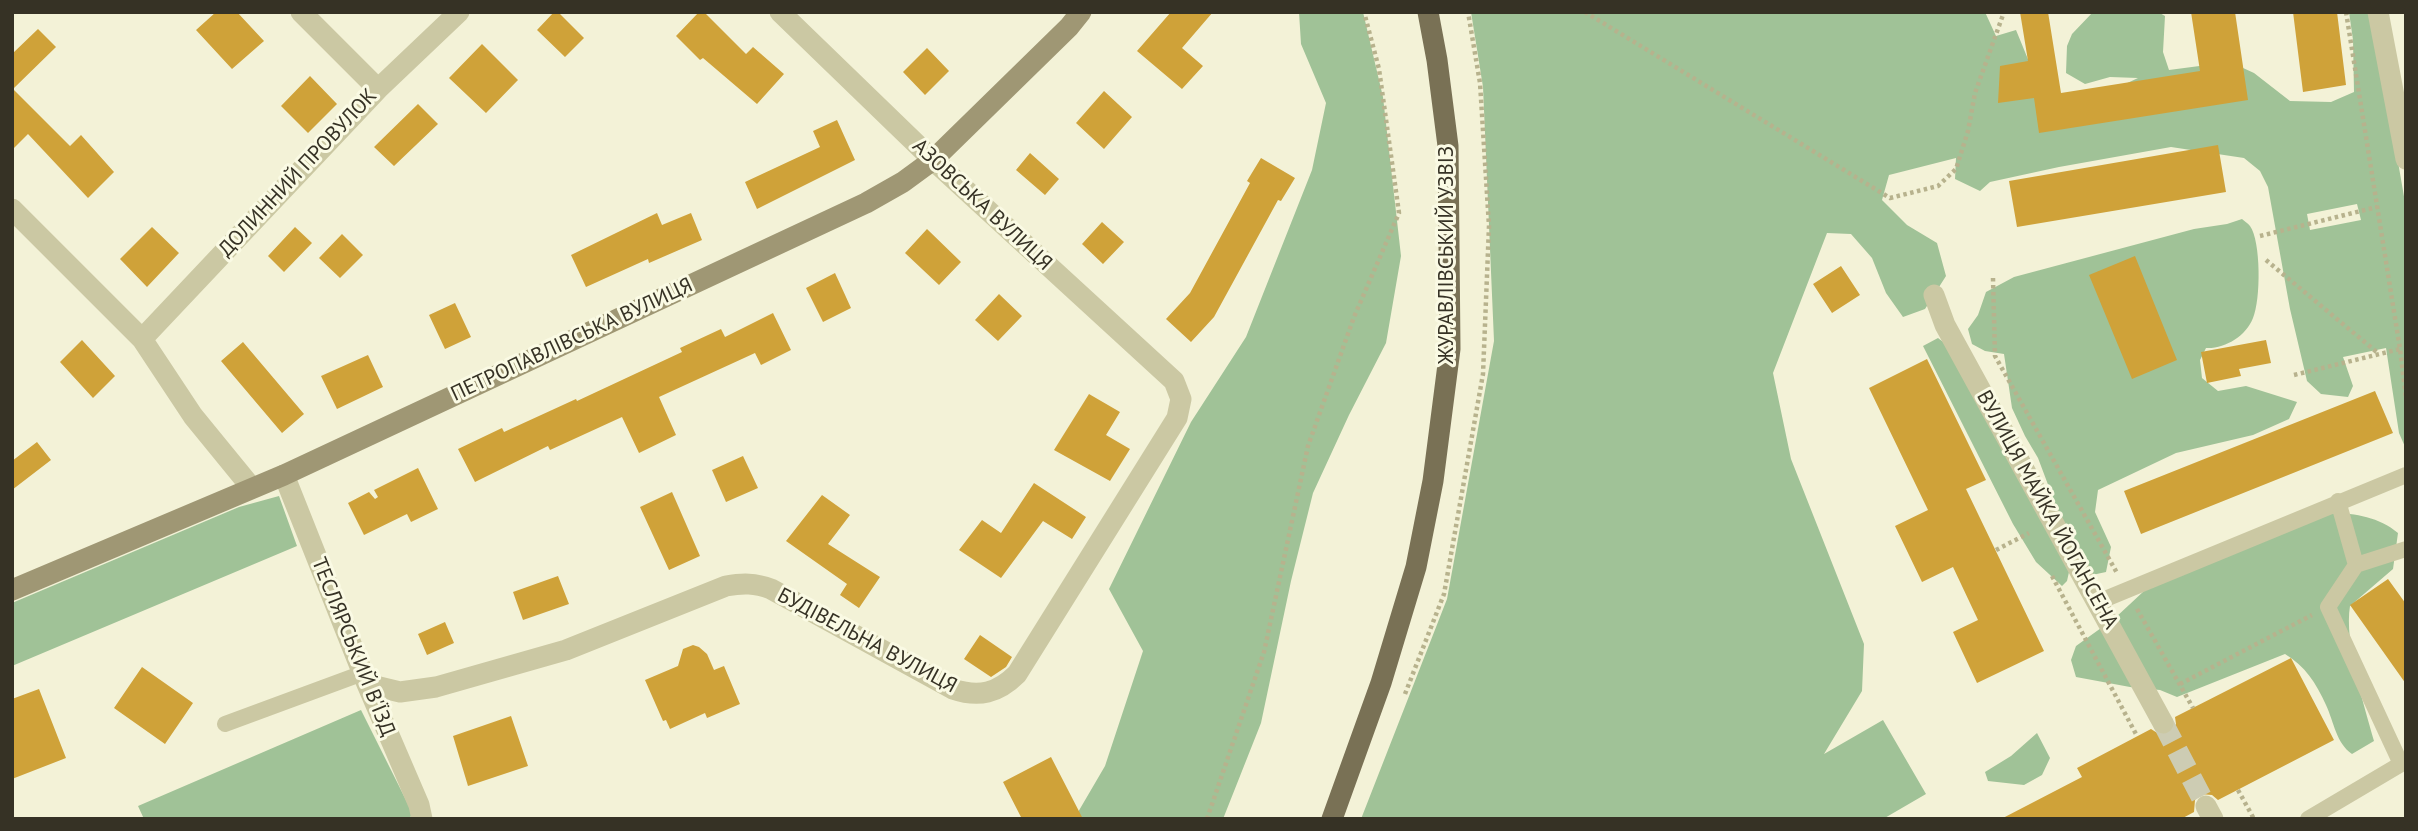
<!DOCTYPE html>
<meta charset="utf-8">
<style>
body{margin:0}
#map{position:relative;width:2418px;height:831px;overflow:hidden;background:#f3f2d7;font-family:"PT Sans",sans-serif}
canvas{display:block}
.frame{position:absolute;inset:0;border:14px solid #363225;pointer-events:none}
</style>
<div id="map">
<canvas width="2418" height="831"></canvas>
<div class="frame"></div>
</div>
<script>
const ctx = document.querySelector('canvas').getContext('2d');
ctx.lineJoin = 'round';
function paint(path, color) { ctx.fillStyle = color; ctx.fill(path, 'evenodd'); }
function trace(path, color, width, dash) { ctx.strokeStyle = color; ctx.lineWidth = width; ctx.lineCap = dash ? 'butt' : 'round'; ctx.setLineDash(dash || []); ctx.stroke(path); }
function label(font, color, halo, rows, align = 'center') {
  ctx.font = font + ' "PT Sans",sans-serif'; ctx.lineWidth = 6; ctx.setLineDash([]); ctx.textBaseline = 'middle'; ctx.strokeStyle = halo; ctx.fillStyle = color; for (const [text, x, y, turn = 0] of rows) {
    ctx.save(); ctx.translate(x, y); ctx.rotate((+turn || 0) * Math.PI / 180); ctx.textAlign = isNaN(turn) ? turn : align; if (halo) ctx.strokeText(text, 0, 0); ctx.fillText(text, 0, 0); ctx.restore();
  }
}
const green = new Path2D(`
 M 1299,12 L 1363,12 L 1383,97 L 1401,256 L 1386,343 L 1349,415 L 1313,493 L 1291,581 L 1261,723 L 1223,819 L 1074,819 L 1105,766 L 1143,651 L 1109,589 L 1191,422 L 1246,337 L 1312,170 L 1326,103 L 1301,44 Z
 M 1471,12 L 1985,12 L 1996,36 L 2016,30 L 2041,91 L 2072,109 L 2138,78 L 2110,77 L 2085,84 L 2066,73 L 2067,46 L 2072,34 L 2093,12 L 2158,12 L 2165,16 L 2163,52 L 2169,70 L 2230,62 L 2254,73 L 2290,101 L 2331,102 L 2354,92 L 2353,40 L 2349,12 L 2372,12 L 2406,208 L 2406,449 L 2399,433 L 2386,348 L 2343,357 L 2353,386 L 2348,397 L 2321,394 L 2307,381 L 2290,309 L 2268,187 L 2260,171 L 2244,158 L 2171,147 L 2059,167 L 1990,182 L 1980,191 L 1955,179 L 1956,158 L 1889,175 L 1882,200 L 1907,225 L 1937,243 L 1946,276 L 1925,309 L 1903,317 L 1886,293 L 1872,258 L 1851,234 L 1827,233 L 1773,373 L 1791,459 L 1864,644 L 1862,691 L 1824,754 L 1883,720 L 1926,794 L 1883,819 L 1361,819 L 1447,599 L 1494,341 L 1483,87 ZM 2357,204 L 2361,220 L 2310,230 L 2307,214 Z
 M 2242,219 C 2244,221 2248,223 2250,226 C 2261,241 2261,300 2253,318 C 2246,336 2225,349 2206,348 L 2200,360 L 2202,378 L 2218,391 L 2246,386 L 2297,402 L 2289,419 L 2253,435 L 2176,453 L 2098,490 L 2095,512 L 2111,547 L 2106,572 L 2092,575 L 2070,543 L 2038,458 L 2025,436 L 2012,408 L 2004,354 L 1985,351 L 1972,344 L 1968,329 L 1978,315 L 1986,292 L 2014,277 L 2194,229 L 2227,224 Z
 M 1938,338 L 1951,348 L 2069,572 L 2067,581 L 2062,586 L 2036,562 L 2013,524 L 1923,346 Z
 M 279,496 L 297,546 L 12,666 L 12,603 L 239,507 Z
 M 2332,512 C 2356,514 2379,517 2398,533 L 2393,569 L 2350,606 C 2344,642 2364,705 2374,741 L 2352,754 C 2336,743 2334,722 2326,705 C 2316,683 2305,666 2285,654 L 2177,697 L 2160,690 L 2130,687 L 2076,677 L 2071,660 L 2076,646 L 2115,618 L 2144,591 Z
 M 361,710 L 412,812 L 410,819 L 144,819 L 138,806 Z
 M 2037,733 L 2050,758 L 2042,775 L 2024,785 L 1988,781 L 1985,772 L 2011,756 Z`);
const building = new Path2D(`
 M 216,12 L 237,12 L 264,41 L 232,69 L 196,30 Z
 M 554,12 L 558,12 L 584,38 L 565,57 L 537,30 Z
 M 699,12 L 704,12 L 746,54 L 753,47 L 784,74 L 757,104 L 703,58 L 700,60 L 676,36 Z
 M 1171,12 L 1213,12 L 1182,48 L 1203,66 L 1182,89 L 1137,51 Z
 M 2020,12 L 2048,12 L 2061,93 L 2200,71 L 2191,12 L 2235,12 L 2248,100 L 2039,133 L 2034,98 L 1998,103 L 2000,66 L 2028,61 Z
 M 2293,12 L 2337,12 L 2346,85 L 2303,92 Z
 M 38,29 L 56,47 L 13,89 L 70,146 L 81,135 L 114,172 L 88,198 L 28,134 L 12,150 L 12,54 Z
 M 482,44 L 518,80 L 486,113 L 449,78 Z
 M 927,48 L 949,71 L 925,95 L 903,72 Z
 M 310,76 L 337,104 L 308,133 L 281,106 Z
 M 1104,91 L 1132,117 L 1104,149 L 1076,123 Z
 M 418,104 L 438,124 L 394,166 L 374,147 Z
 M 837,120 L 855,160 L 757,209 L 745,182 L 820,147 L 813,131 Z
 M 2218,145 L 2226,192 L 2017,227 L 2009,181 Z
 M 1030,153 L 1059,179 L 1045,195 L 1016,170 Z
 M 1261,158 L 1295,178 L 1281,201 L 1278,200 L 1214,317 L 1191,342 L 1166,319 L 1190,293 L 1250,183 L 1247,181 Z
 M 657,213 L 662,225 L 691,213 L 702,240 L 649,263 L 648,259 L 586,287 L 571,255 Z
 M 1102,222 L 1124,242 L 1103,264 L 1082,244 Z
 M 152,227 L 179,253 L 147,287 L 120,259 Z
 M 295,227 L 312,243 L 284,272 L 268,256 Z
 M 927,229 L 961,262 L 939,285 L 905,253 Z
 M 342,234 L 363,255 L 340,278 L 319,258 Z
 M 2135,256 L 2177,360 L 2132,379 L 2089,275 Z
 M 1841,266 L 1860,295 L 1832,313 L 1813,284 Z
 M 835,273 L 851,308 L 823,322 L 806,288 Z
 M 999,294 L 1022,316 L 998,341 L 975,320 Z
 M 455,303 L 471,337 L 445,349 L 429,315 Z
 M 773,313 L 791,350 L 761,365 L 755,353 L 659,397 L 676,435 L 639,453 L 622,417 L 550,450 L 548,446 L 475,482 L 458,449 L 502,428 L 504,432 L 576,399 L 577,401 L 682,352 L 680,348 L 721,329 L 725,337 Z
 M 82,340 L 115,376 L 93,398 L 60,362 Z
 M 2266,340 L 2271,363 L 2239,369 L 2241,376 L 2207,383 L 2201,352 Z
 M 243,342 L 304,414 L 282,433 L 221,361 Z
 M 368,355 L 383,387 L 337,409 L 321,376 Z
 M 1927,359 L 1986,480 L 1966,489 L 2044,651 L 1977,683 L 1953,632 L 1978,620 L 1953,567 L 1922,582 L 1895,526 L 1928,510 L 1869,388 Z
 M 2375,391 L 2393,433 L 2141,534 L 2124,491 Z
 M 1089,394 L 1120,412 L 1106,435 L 1130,449 L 1110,481 L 1054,450 Z
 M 37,442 L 51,460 L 12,490 L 12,461 Z
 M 743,456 L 758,488 L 726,502 L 712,470 Z
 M 418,468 L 438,509 L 411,522 L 407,514 L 364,535 L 348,503 L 369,492 L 375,499 L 378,497 L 374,490 Z
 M 1034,483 L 1086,517 L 1072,539 L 1043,521 L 1001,578 L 959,550 L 982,520 L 1001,533 Z
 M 672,492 L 700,556 L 669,570 L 640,507 Z
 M 822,495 L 850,515 L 828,544 L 880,577 L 859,608 L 840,595 L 847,584 L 786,541 Z
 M 558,576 L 569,604 L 523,620 L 513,592 Z
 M 2388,579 L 2406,604 L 2406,684 L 2350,605 Z
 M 445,622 L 454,643 L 427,655 L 418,634 Z
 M 980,635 L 1012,657 L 1006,667 L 991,677 L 964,659 Z
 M 693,645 L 699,647 L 707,654 L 714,670 L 724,666 L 740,704 L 707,718 L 705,713 L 670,729 L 666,720 L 663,721 L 645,680 L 678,666 L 683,649 Z
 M 2291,658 L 2334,740 L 2218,800 L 2212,795 L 2200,794 L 2195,800 L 2194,812 L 2181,819 L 2001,819 L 2082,777 L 2077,768 L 2151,729 L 2162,736 L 2170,734 L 2176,724 L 2175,717 Z
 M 142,667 L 193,703 L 165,744 L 114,708 Z
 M 39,689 L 66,758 L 12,779 L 12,699 Z
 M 511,716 L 528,766 L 468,786 L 453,736 Z
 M 1051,757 L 1083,819 L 1022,819 L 1003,782 Z`);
const streetTunnel = new Path2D(`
 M 2163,723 L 2206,806`);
const path = new Path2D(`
 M 1585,12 L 1890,198 L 1938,186 L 1956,169 L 1968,131 L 1975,93 L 2004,12
 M 2346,12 L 2400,349 L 2406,398
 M 2260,236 L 2377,207
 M 2266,260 L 2379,354
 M 1993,278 L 1995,356 L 2117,573
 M 2294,375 L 2400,349
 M 1996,550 L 2029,533
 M 2052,576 L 2137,736
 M 2137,609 L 2193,708
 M 2180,684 L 2312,615
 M 1405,694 L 1444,594 L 1483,374 L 1489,226 L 1480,83 L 1468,12
 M 2238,790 L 2254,819
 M 1207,819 L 1264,652 L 1308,446 L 1354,317 L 1399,213 L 1379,69 L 1364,12`);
const lane = new Path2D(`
 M 2356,565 L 2406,549
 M 2098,602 L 2406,475
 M 225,724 L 363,673
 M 2308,819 L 2401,764 L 2328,607 L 2356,565 L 2338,501`);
const street = new Path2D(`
 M 301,12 L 378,89
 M 2378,12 L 2406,159
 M 12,209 L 142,339 L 193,416 L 251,487
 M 1934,295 L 1945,325 L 2163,723
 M 142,339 L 378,89 L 459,12
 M 284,475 L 367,684 L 419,805 L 422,819
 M 367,684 L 400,692 L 436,687 L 566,650 L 726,586 C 743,583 755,583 771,589 L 953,689 C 979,698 998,693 1017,674 L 1177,418 L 1181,399 L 1174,381 L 933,160 L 780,12
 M 2206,806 L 2213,819`);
const secondary = new Path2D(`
 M 12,590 L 284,475 L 866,203 L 903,182 L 933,160 L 1069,27 L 1081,12`);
const primary = new Path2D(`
 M 1332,819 L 1381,683 L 1416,567 L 1433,481 L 1450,349 L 1448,146 L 1437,60 L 1428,12`);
const streetNames = [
 ["ДОЛИННИЙ ПРОВУЛОК",298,173,-47],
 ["АЗОВСЬКА ВУЛИЦЯ",982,205,43],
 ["ЖУРАВЛІВСЬКИЙ УЗВІЗ",1447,255,-90],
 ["ПЕТРОПАВЛІВСЬКА ВУЛИЦЯ",572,340,-25],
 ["ВУЛИЦЯ МАЙКА ЙОГАНСЕНА",2047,510,61],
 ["БУДІВЕЛЬНА ВУЛИЦЯ",867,641,28],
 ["ТЕСЛЯРСЬКИЙ В'ЇЗД",353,647,68]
];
paint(green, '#a0c297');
paint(building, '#cfa239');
trace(streetTunnel, '#cdccb3', 21, [21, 10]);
trace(path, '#b7b28d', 4.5, [3.5, 3.5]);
trace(lane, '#cbc8a3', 16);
trace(street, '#cbc8a3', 21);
trace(secondary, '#9f9774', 21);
trace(primary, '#797155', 21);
label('21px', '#363225', '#fafae4', streetNames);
</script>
